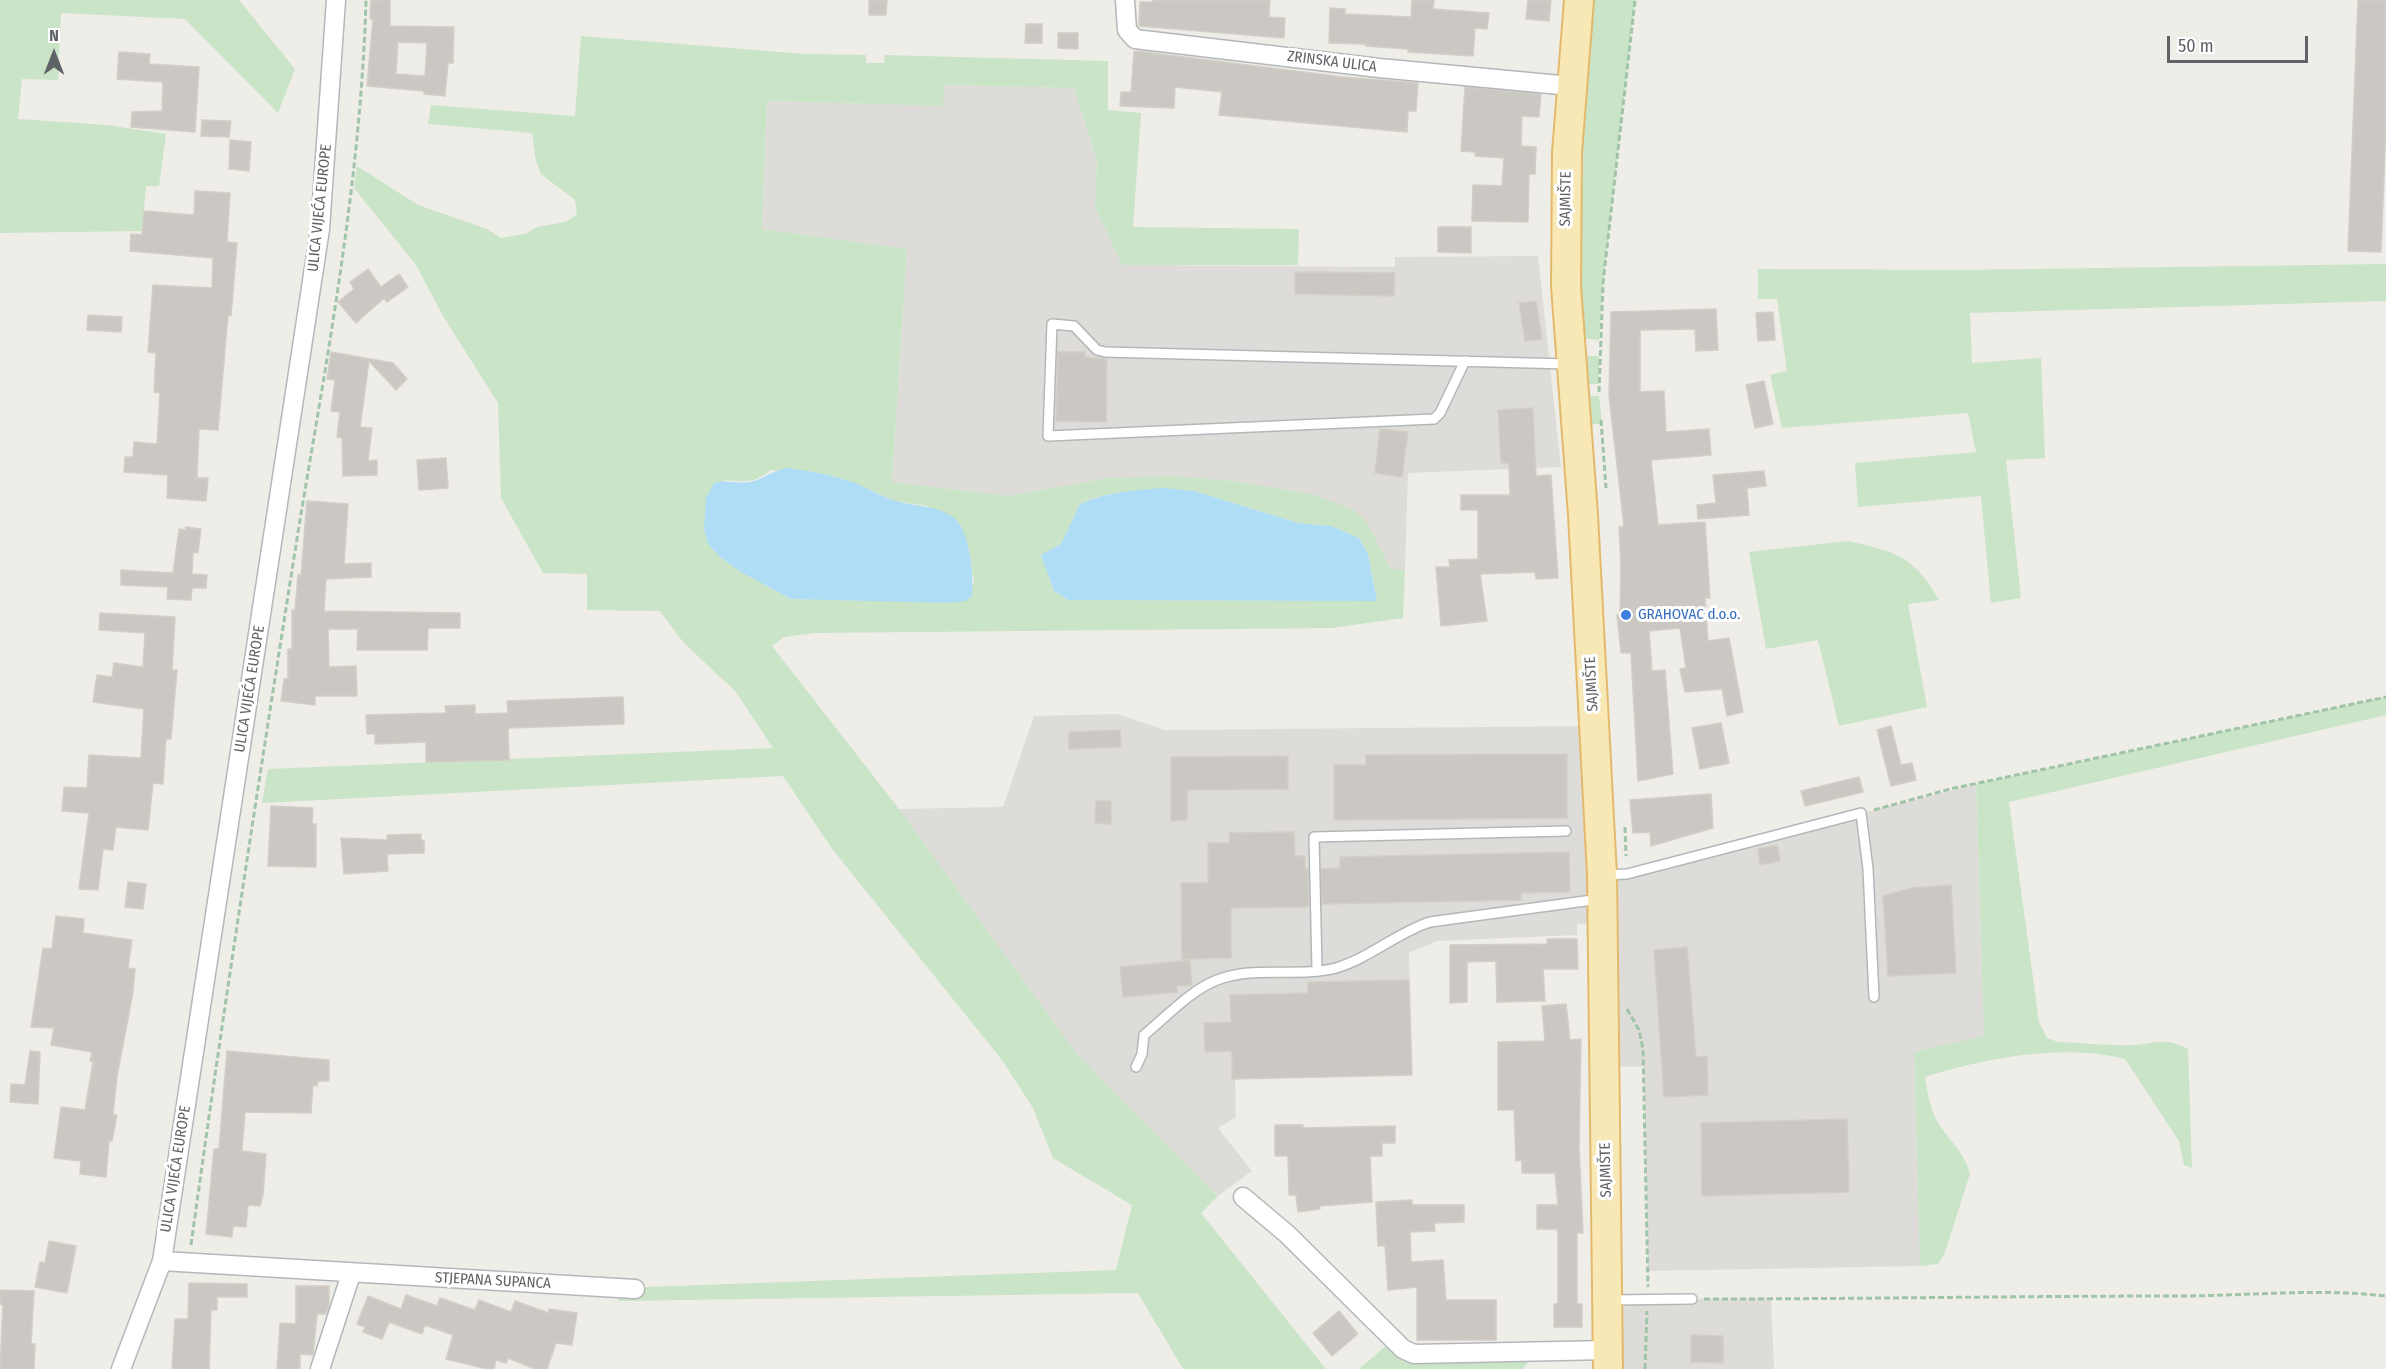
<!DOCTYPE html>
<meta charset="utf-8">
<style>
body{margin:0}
#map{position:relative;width:2386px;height:1369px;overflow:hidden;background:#efede8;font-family:"Fira Sans Condensed",sans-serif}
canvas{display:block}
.north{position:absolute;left:24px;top:24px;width:60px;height:60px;-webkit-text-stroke:4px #fff;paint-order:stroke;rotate:0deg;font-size:16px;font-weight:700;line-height:24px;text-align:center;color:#5f6266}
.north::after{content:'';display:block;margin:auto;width:21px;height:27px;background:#5f6266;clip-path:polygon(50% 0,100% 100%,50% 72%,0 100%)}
.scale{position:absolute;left:2167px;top:36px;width:141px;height:27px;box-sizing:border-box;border:3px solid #5f6266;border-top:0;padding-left:8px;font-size:18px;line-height:21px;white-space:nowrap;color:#5f6266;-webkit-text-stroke:4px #fff;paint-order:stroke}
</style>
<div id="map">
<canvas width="2386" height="1369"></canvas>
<div class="north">N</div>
<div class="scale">50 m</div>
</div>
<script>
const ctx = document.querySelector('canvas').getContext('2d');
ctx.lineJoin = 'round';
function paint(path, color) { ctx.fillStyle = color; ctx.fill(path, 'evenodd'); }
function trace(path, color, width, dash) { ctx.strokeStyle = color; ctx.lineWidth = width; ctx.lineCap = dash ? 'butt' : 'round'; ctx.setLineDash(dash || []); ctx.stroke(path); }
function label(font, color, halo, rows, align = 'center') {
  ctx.font = font + ' "Fira Sans Condensed",sans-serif'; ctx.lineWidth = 6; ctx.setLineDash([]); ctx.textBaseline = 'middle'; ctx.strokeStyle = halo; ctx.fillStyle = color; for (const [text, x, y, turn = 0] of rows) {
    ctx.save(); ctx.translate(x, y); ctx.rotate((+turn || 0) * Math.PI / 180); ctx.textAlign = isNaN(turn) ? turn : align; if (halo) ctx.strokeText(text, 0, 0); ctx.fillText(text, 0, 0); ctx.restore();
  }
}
const industrial = new Path2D(`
 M 943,85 L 1074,88 L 1097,161 L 1095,207 L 1122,265 L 1395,267 L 1395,257 L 1538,256 L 1561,467 L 1408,473 L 1405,570 L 1391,570 L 1366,522 L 1316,495 L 1234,481 L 1172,476 L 1107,478 L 1009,496 L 892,482 L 907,249 L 762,229 L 767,101 L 942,106 Z
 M 1117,714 L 1165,730 L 1594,726 L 1602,874 L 1627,874 L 1976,784 L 1984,1037 L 1914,1053 L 1920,1266 L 1648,1271 L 1644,1067 L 1605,1066 L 1603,925 L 1577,924 L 1577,935 L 1437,941 L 1409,953 L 1412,1075 L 1235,1079 L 1236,1117 L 1218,1128 L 1252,1171 L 1218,1196 L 1077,1054 L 899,809 L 1003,807 L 1034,716 Z
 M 1771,1298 L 1774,1369 L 1608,1369 L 1607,1300 Z`);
const green = new Path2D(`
 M 0,0 L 239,0 L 295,69 L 278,113 L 185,19 L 61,13 L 58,80 L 22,79 L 18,119 L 107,125 L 166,134 L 159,186 L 146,186 L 142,231 L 0,233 Z
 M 1589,0 L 1635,0 L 1603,283 L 1599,340 L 1580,338 L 1578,127 Z
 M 581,36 L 805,54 L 866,55 L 866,63 L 884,63 L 885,55 L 1108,61 L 1108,110 L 1141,113 L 1133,227 L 1299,229 L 1298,265 L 1122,265 L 1095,207 L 1097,161 L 1074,88 L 944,85 L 943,106 L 767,101 L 762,229 L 907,249 L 892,482 L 1009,496 L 1107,478 L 1172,476 L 1234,481 L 1316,495 L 1354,510 L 1366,521 L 1391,569 L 1405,570 L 1403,618 L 1332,628 L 815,633 L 784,637 L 772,646 L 899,809 L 1077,1054 L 1218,1196 L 1201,1213 L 1326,1369 L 1183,1369 L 1138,1293 L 619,1301 L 619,1288 L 1116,1270 L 1132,1205 L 1053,1158 L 1033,1108 L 1002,1060 L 833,850 L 783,776 L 262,803 L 268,769 L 773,748 L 736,692 L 683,642 L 660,611 L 587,610 L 587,574 L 543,573 L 501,498 L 498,403 L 443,316 L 416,265 L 354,188 L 357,166 L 418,205 L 487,229 L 501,238 L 525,234 L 537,227 L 565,222 L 577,215 L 575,200 L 541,174 L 536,161 L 532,133 L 428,124 L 431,105 L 575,116 ZM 771,470 L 819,473 L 854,483 L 894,501 L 927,506 L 961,526 L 974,581 L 966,601 L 791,599 L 742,572 L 720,557 L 708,544 L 704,529 L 707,509 L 725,480 C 745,482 755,483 771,470 ZM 1194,491 L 1298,523 L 1331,526 L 1359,538 L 1368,554 L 1377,600 L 1068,600 L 1054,591 L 1042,556 L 1061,544 L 1080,504 C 1115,487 1156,492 1194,491 Z
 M 2386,264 L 2386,301 L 1970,313 L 1972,363 L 2041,358 L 2045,458 L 2006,460 L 2021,598 L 1991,603 L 1981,496 L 1858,507 L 1855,463 L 1976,452 L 1968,413 L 1782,428 L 1770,375 L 1787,371 L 1777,299 L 1758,299 L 1758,269 L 1960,270 Z
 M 1583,356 L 1599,356 L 1599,384 L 1584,384 Z
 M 1586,396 L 1599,396 L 1602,424 L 1586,424 Z
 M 1849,541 C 1897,553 1913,555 1939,600 L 1908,604 L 1927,707 L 1839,726 L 1818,640 L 1766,649 L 1749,552 Z
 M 2386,697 L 2386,715 L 2009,802 L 2039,1022 L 2047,1038 L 2058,1042 C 2083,1043 2109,1046 2134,1045 C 2158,1043 2164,1037 2188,1049 L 2192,1168 L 2184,1165 L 2179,1141 L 2125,1059 C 2063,1043 1985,1058 1925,1077 C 1927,1092 1931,1113 1940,1126 C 1952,1143 1965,1154 1970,1174 L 1944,1255 L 1938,1264 L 1920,1266 L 1914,1052 L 1984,1036 L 1976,784 Z
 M 1394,1339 L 1403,1349 L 1535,1353 L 1523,1369 L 1359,1369 Z`);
const water = new Path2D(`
 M 788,468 C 811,471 833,475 855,483 C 868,488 880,496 893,500 C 913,507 936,504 954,518 C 970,530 974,578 972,596 L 966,601 L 951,603 L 791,599 L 741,572 L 720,557 L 708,544 L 704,529 L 706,498 L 714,483 C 728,479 740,485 753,481 C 766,478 770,471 788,468 Z
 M 1164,488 L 1194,491 L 1298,523 L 1331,526 L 1359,538 L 1368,554 L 1377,601 L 1068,600 L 1054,591 L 1041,555 L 1061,544 L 1080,504 C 1106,492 1135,490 1164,488 Z`);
const building = new Path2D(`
 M 371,0 L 390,0 L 390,26 L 454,27 L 453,63 L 448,63 L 445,96 L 424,94 L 424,91 L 367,86 L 373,19 L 370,19 ZM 398,42 L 427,43 L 425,76 L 396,74 Z
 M 869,0 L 887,0 L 886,15 L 869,15 Z
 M 1153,0 L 1270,0 L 1269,17 L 1285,18 L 1284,38 L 1139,26 L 1140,2 L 1153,2 Z
 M 1412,0 L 1434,0 L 1433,9 L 1489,13 L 1487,29 L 1475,28 L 1473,56 L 1408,52 L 1408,49 L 1366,46 L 1366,44 L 1329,43 L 1330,8 L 1345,9 L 1345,14 L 1411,17 Z
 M 1528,0 L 1551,0 L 1549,21 L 1526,19 Z
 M 2358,0 L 2386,0 L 2386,125 L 2381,252 L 2348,251 Z
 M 1026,24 L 1042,24 L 1042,43 L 1025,43 Z
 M 1058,33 L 1078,33 L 1078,49 L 1058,48 Z
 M 1137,51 L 1343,77 L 1418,83 L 1416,111 L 1408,111 L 1407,132 L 1219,115 L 1222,92 L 1175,87 L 1174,108 L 1120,106 L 1121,92 L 1131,92 L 1134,52 Z
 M 119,52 L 150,54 L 149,64 L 199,67 L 195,132 L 131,127 L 132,112 L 162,111 L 163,82 L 117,79 Z
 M 1465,87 L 1541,94 L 1539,117 L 1522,116 L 1521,146 L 1536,147 L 1535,174 L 1529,174 L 1528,222 L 1472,221 L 1473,185 L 1502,186 L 1504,158 L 1475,156 L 1475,152 L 1461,151 Z
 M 202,120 L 231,121 L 229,137 L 201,136 Z
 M 230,140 L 251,142 L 249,171 L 229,169 Z
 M 195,191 L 230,193 L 227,242 L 237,243 L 231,316 L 228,315 L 218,430 L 199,429 L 197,478 L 208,478 L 206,501 L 167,498 L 168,475 L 124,472 L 125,457 L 133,457 L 134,442 L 157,444 L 160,393 L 154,392 L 156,353 L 148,352 L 153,285 L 212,288 L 213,258 L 130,251 L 131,234 L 142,235 L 144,211 L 194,215 Z
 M 1438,227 L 1471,227 L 1471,253 L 1438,252 Z
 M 368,269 L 381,287 L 399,274 L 408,287 L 387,302 L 384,298 L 356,323 L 338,302 L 354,289 L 350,282 Z
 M 1295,272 L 1395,273 L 1394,296 L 1295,294 Z
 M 1536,301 L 1542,339 L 1525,341 L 1519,303 Z
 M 1716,309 L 1718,350 L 1696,351 L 1695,329 L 1640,330 L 1640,392 L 1664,391 L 1666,432 L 1709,429 L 1711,455 L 1651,460 L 1658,525 L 1705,522 L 1710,598 L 1705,598 L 1708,641 L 1729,638 L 1743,712 L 1727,716 L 1722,689 L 1685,692 L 1680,669 L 1686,668 L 1680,628 L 1649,631 L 1652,671 L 1665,670 L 1673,774 L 1638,781 L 1631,653 L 1621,653 L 1617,615 L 1620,615 L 1621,566 L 1619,527 L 1624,527 L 1609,395 L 1611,312 Z
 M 1773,312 L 1775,340 L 1758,341 L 1756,313 Z
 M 88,315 L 122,317 L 121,332 L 87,330 Z
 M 331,352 L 393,363 L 407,379 L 396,390 L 369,361 L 360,427 L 372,428 L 368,461 L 377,460 L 377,475 L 343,476 L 342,438 L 337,437 L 340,412 L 331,411 L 335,380 L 327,379 Z
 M 1058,352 L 1085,352 L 1085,357 L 1107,359 L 1106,422 L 1056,421 Z
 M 1764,381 L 1773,424 L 1755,428 L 1746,385 Z
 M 1533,408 L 1536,476 L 1551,475 L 1558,578 L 1536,579 L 1535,572 L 1480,574 L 1487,621 L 1441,626 L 1436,567 L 1450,567 L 1449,560 L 1478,559 L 1478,510 L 1461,510 L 1461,495 L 1510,495 L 1509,463 L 1501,463 L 1498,410 Z
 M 1380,429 L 1408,432 L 1402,477 L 1375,473 Z
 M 446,458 L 448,488 L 419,490 L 417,460 Z
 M 1764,471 L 1766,486 L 1747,488 L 1749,515 L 1698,519 L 1697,505 L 1716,503 L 1713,475 Z
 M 307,501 L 348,504 L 344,564 L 371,563 L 371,577 L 326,579 L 324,611 L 460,613 L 460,628 L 428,628 L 427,650 L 357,650 L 358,629 L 328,629 L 329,667 L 356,666 L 357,696 L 315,696 L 315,705 L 281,701 L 284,679 L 288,679 L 288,649 L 292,649 L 292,610 L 295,610 L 298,575 L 301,575 Z
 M 186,527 L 201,529 L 198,553 L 193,552 L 192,574 L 207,575 L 206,588 L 192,588 L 191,600 L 167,599 L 168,587 L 121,585 L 121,570 L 173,573 L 179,529 L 186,530 Z
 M 100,613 L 175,617 L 172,670 L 177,670 L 171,739 L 166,739 L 163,784 L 153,783 L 148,830 L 116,827 L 113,850 L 103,849 L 98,890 L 79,889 L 89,813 L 62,811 L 64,787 L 87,788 L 89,755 L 141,758 L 144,709 L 93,702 L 97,675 L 112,677 L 114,663 L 143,667 L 145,633 L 99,630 Z
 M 623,697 L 624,724 L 508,728 L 509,760 L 426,762 L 426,742 L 375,744 L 375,734 L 367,734 L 366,715 L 446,713 L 445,706 L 475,705 L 475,714 L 508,713 L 507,701 Z
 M 1721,723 L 1729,763 L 1700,769 L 1692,728 Z
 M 1891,726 L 1901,765 L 1912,763 L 1916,780 L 1891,786 L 1877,730 Z
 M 1120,730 L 1121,747 L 1069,749 L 1069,732 Z
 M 1567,754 L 1567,818 L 1334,820 L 1334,765 L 1366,765 L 1366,755 Z
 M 1288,756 L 1288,789 L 1187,790 L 1187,820 L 1171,821 L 1171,757 Z
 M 1859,777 L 1863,792 L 1805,806 L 1801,791 Z
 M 1711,794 L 1713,828 L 1651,846 L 1650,832 L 1633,833 L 1630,800 Z
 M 1096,801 L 1111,801 L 1111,824 L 1095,823 Z
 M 271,806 L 313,808 L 312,824 L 316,824 L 316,867 L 268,866 Z
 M 1294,832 L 1295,856 L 1305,856 L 1305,869 L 1308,869 L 1309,905 L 1306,907 L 1231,908 L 1231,958 L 1182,959 L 1181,883 L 1208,883 L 1208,843 L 1230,843 L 1229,833 Z
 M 421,834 L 421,840 L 424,841 L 424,853 L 387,854 L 388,871 L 344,874 L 341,838 L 387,840 L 387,835 Z
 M 1777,845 L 1780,861 L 1760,865 L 1758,849 Z
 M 1569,852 L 1570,892 L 1521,893 L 1521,900 L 1322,904 L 1321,869 L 1340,868 L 1340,857 Z
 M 128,882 L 146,884 L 143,909 L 125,907 Z
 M 1951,885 L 1956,973 L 1888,976 L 1883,896 L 1911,888 Z
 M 56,916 L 84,919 L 83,933 L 132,940 L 128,968 L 135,969 L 133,992 L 117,1076 L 113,1115 L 117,1115 L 112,1141 L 109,1141 L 106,1177 L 80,1174 L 81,1161 L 54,1158 L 61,1107 L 85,1110 L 93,1062 L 90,1061 L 92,1052 L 51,1045 L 54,1028 L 31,1027 L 43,948 L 52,949 Z
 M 1547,939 L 1577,939 L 1578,969 L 1543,969 L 1545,1001 L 1497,1002 L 1496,961 L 1467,962 L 1467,1002 L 1450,1003 L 1450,945 L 1547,944 Z
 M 1687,947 L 1696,1057 L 1707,1056 L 1708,1095 L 1664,1097 L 1654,950 Z
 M 1190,960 L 1192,985 L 1177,986 L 1177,992 L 1123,997 L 1120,967 Z
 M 1409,980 L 1412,1075 L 1232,1079 L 1232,1051 L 1205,1052 L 1204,1023 L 1231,1022 L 1230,995 L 1308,993 L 1308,982 Z
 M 1566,1004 L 1570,1040 L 1581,1039 L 1579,1147 L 1583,1233 L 1577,1233 L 1577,1304 L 1582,1304 L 1582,1327 L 1554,1327 L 1554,1304 L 1558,1304 L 1558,1233 L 1557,1229 L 1537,1229 L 1537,1205 L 1558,1205 L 1555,1173 L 1522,1173 L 1522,1160 L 1516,1161 L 1514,1110 L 1498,1110 L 1498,1042 L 1545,1041 L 1542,1006 Z
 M 30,1051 L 40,1052 L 38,1104 L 10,1102 L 11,1084 L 25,1085 Z
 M 227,1051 L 329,1060 L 329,1081 L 318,1081 L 317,1086 L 313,1085 L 311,1113 L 245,1112 L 242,1151 L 266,1154 L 263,1195 L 260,1206 L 248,1205 L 246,1227 L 233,1226 L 232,1237 L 206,1234 L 214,1149 L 219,1149 Z
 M 1847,1119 L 1849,1192 L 1702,1196 L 1701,1123 Z
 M 1275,1125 L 1303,1125 L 1303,1128 L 1395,1126 L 1395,1143 L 1382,1143 L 1382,1156 L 1370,1156 L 1372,1202 L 1319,1206 L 1320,1209 L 1298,1212 L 1296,1195 L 1289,1195 L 1288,1156 L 1275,1156 Z
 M 1412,1200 L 1412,1205 L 1464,1205 L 1464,1222 L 1434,1223 L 1435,1231 L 1410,1232 L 1411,1262 L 1443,1260 L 1446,1300 L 1496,1300 L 1496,1340 L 1417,1340 L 1417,1287 L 1388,1290 L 1385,1246 L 1378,1246 L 1376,1202 Z
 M 49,1241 L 76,1246 L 67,1293 L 35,1287 L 40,1262 L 45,1263 Z
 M 189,1283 L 247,1284 L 247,1297 L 217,1297 L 217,1310 L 211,1310 L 209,1369 L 172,1369 L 175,1319 L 188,1319 Z
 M 296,1286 L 329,1286 L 329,1305 L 326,1314 L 317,1314 L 313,1355 L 300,1354 L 300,1369 L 277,1369 L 280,1323 L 296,1324 Z
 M 0,1290 L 34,1291 L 31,1344 L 35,1344 L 34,1369 L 0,1369 L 3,1305 L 0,1304 Z
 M 406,1295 L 437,1306 L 440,1298 L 475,1310 L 479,1300 L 511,1312 L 515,1301 L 549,1313 L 549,1309 L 577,1313 L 572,1345 L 556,1343 L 547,1369 L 535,1369 L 508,1358 L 506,1363 L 496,1360 L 494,1369 L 487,1369 L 446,1359 L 453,1335 L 425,1325 L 422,1334 L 389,1322 L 382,1339 L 363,1332 L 365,1327 L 357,1324 L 368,1296 L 401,1309 Z
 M 1339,1311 L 1358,1334 L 1332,1356 L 1313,1333 Z
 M 1691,1335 L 1723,1336 L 1723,1363 L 1691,1362 Z`);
const path = new Path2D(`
 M 1599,392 L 1603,283 L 1635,0
 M 1601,420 L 1606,488
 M 1874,810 L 1950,789 L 2386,697
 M 1625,827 L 1626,856
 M 1627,1009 L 1639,1030 L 1643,1049 L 1648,1287
 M 191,1245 C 224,1005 261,766 299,526 C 328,352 361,177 366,0
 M 1704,1299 C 1862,1299 2020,1296 2177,1296 C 2248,1296 2316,1288 2386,1296
 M 1645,1369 L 1647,1311`);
const lane = new Path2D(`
 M 1465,361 L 1440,413 L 1434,419 L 1048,436 L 1052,324 L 1074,326 L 1097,350 L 1105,352 L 1569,364
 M 1604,875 L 1627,874 L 1861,813 L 1868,869 L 1874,997
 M 1317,969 L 1314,837 L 1566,831
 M 1136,1067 L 1142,1054 L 1144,1035 C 1166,1017 1191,990 1217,980 C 1254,965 1298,978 1336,968 C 1370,958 1396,933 1430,922 L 1600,899
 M 1610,1300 L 1692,1299`);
const street = new Path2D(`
 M 1125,0 L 1127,30 L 1135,39 L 1379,68 L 1571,86
 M 1243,1197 L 1287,1234 L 1403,1349 L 1414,1354 L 1608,1350
 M 162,1261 L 635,1289
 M 121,1369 L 162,1261 L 320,229 L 336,0
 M 320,1369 L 351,1274`);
const primary = new Path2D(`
 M 1579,0 L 1567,153 L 1566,286 L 1583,515 L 1602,875 L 1608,1369`);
const markers = [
 [1626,615,6,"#3f7fe0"]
];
const streetNames = [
 ["ZRINSKA ULICA",1332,62,7],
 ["SAJMIŠTE",1566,199,-89],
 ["ULICA VIJEĆA EUROPE",320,208,-84],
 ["SAJMIŠTE",1592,684,-93],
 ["ULICA VIJEĆA EUROPE",250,689,-81],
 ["ULICA VIJEĆA EUROPE",176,1169,-81],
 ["SAJMIŠTE",1606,1170,-91],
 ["STJEPANA SUPANCA",493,1281,3]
];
const shopNames = [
 ["GRAHOVAC d.o.o.",1638,615]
];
paint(industrial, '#dedcd9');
paint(green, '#c9e4c7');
paint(water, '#b0ddf6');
paint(building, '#cbc8c4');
trace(building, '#d3cec6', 1.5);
trace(lane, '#b4b7ba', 12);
trace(street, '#b4b7ba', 21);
trace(primary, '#e3ba6d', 32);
trace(path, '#a0c4a8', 3, [6, 3]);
trace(lane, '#fff', 9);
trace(street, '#fff', 18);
trace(primary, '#f7e8b5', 28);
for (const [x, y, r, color] of markers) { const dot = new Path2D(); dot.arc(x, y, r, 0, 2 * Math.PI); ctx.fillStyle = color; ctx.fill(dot); trace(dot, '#fff', 2); }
label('15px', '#5f6266', '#fff', streetNames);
label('15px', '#366cbe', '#fff', shopNames, 'left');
</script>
